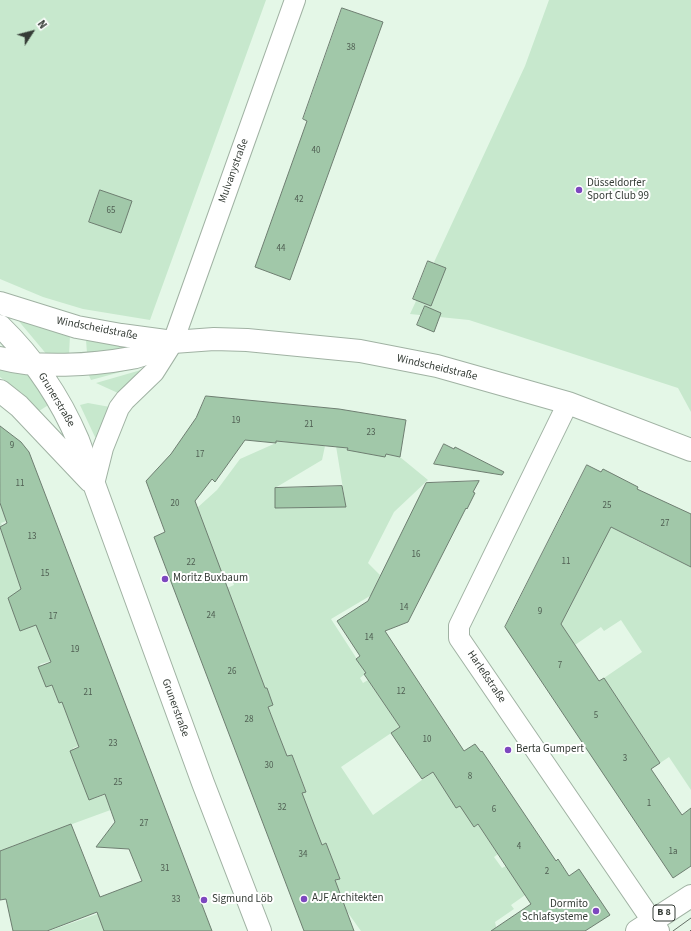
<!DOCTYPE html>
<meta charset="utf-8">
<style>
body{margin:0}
#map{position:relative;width:691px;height:931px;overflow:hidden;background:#e4f7e7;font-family:"Source Sans 3",sans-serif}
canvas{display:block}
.north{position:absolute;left:12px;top:12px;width:40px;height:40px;-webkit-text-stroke:3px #fff;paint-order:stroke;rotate:54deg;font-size:11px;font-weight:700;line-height:16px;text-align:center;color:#353c36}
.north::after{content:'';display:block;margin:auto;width:14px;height:18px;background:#353c36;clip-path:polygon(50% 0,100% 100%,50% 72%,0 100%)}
</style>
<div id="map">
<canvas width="691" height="931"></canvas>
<div class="north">N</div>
</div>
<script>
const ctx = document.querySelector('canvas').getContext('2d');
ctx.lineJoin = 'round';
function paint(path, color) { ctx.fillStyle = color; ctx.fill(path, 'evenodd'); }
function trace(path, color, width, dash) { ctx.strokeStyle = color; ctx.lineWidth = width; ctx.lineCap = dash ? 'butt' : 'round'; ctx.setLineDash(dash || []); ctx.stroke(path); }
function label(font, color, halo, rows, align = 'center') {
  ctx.font = font + ' "Source Sans 3",sans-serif'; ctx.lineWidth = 4; ctx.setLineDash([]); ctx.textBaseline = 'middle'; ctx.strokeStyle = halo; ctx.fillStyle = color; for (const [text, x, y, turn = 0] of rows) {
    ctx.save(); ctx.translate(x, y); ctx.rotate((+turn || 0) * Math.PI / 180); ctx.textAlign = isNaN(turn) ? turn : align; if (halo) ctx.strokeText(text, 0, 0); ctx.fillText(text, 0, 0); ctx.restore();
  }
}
const green = new Path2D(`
 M 0,0 L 266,0 L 150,320 L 83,309 L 43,297 L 0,279 Z
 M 549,0 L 691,0 L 691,412 L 678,388 L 469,320 L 410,314 L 525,66 Z
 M 17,319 L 70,335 L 69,355 L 48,356 Z
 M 86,340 L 131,345 L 131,350 L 87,353 Z
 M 139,367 L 91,380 L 87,371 Z
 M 0,369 L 28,372 L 50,404 L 39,411 L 22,393 L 0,377 Z
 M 141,370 L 141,372 L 118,393 L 96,383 Z
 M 88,403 L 110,407 L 97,438 L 95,437 L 80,405 Z
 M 276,441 L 325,446 L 322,460 L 275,488 L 275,508 L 346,507 L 336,446 L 348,447 L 348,450 L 385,456 L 386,454 L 400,457 L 428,480 L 394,512 L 368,563 L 380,575 L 377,583 L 382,585 L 380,590 L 331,619 L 366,673 L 360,678 L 363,683 L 368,680 L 400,727 L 341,767 L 373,815 L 440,767 L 456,808 L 464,803 L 474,827 L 478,824 L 498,854 L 494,857 L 502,868 L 506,866 L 528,893 L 511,905 L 514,909 L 495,922 L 497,931 L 361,931 L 346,910 L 335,880 L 340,879 L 326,843 L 321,845 L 301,794 L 306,791 L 292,755 L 287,756 L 268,707 L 273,705 L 267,688 L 265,688 L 227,588 L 234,585 L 229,573 L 222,576 L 197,508 L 217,490 L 240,459 L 276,443 Z
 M 0,500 L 15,518 L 1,523 L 39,623 L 51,661 L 40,664 L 48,685 L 58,682 L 89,742 L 73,748 L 93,799 L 110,793 L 116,808 L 12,846 L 21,879 L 0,882 Z
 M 612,524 L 633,534 L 631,538 L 691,567 L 691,790 L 669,757 L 660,763 L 604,678 L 642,652 L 621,620 L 604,631 L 601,627 L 575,645 L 561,624 Z
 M 100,913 L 107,931 L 49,931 Z`);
const building = new Path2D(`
 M 342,8 L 383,22 L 290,280 L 255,267 L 307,121 L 303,119 Z
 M 100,190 L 132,201 L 121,233 L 89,222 Z
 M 428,261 L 446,268 L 431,306 L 413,299 Z
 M 425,306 L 441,313 L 434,332 L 417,325 Z
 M 206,396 L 339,409 L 406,420 L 400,457 L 386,454 L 385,457 L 347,450 L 348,448 L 276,441 L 276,443 L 245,440 L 215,482 L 212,479 L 195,501 L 265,688 L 267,688 L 273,705 L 268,707 L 278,733 L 287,756 L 292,755 L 306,792 L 302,793 L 313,822 L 322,845 L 326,843 L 340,879 L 335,880 L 354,931 L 304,931 L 154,537 L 165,532 L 146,481 L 171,454 L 196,418 Z
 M 0,426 L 21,442 L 29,452 L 212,931 L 104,931 L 97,912 L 47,931 L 13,931 L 6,899 L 0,900 L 0,851 L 71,824 L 100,897 L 142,881 L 129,849 L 96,847 L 115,822 L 105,794 L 89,800 L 70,751 L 79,747 L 62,702 L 59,703 L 52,685 L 46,687 L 38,667 L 51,662 L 36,625 L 20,631 L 8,598 L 21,589 L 0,527 L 7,523 L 0,503 Z
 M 444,444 L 454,449 L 455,447 L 504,472 L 502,475 L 434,464 Z
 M 587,465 L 601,472 L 603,469 L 638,487 L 637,489 L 691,514 L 691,567 L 611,527 L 561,624 L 599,681 L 604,678 L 660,763 L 651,769 L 682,815 L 691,808 L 691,866 L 673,878 L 505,627 Z
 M 479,481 L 473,492 L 475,493 L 467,509 L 466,508 L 408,622 L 385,631 L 464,751 L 475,744 L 481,752 L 482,751 L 556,861 L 558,859 L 569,876 L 579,869 L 610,915 L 585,931 L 491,931 L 531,904 L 478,824 L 474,827 L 460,806 L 456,808 L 433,772 L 422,779 L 391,733 L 400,727 L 364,674 L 366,673 L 356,659 L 360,656 L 337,621 L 368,601 L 426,483 Z
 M 342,486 L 346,507 L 275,508 L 275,488 Z`);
const minor = new Path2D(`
 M 568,403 L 459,626 L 459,638 L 659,931
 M 94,484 L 103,448 L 119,408 L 125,400 L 154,372 L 173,342 L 295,0`);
const secondary = new Path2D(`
 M 0,303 L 77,327 L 121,335 L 173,342 L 214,339 L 247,340 L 360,351 L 437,366 L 568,403 L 691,450
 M 0,326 C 33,358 60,398 78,440 L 203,783 L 260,931
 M 0,358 C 36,369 94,365 131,358 C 144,356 158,348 171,343
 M 0,391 L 19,406 L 90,481`);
const primary = new Path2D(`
 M 637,931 L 691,896`);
const tram = new Path2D(`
 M 673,931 L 691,918
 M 690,931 L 691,930`);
const markers = [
 [579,190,4,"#7d48bf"],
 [165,579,4,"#7d48bf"],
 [508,750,4,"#7d48bf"],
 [304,899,4,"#7d48bf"],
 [204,900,4,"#7d48bf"],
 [596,911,4,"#7d48bf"]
];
const numberNames = [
 ["38",351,48],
 ["40",316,151],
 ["42",299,200],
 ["65",111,211],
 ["44",281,249],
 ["19",236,421],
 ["21",309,425],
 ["23",371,433],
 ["9",12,446],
 ["17",200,455],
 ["11",20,484],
 ["20",175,504],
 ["25",607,506],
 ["27",665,524],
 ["13",32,537],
 ["16",416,555],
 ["11",566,562],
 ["22",191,563],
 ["15",45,574],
 ["14",404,608],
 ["9",540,612],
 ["24",211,616],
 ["17",53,617],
 ["14",369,638],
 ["19",75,650],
 ["7",560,666],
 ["26",232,672],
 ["12",401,692],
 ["21",88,693],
 ["5",596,716],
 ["28",249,720],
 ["10",427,740],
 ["23",113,744],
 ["3",625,759],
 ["30",269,766],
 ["8",470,777],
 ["25",118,783],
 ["1",649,804],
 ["32",282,808],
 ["6",494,810],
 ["27",144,824],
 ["4",519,847],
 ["1a",673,852],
 ["34",303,855],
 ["31",165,869],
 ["2",547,872],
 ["33",176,900]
];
const shields = [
 [664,913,22]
];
const shieldNames = [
 ["B 8",664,913]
];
const streetNames = [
 ["Mulvanystraße",234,171,-70],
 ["Windscheidstraße",97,329,11],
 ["Windscheidstraße",437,368,13],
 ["Grunerstraße",56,400,59],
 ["Harleßstraße",486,677,56],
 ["Grunerstraße",175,708,70]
];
const poiNames = [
 ["Düsseldorfer",587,184],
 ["Sport Club 99",587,197],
 ["Moritz Buxbaum",173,579],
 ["Berta Gumpert",516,750],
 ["AJF Architekten",312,899],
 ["Sigmund Löb",212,900],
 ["Dormito",588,905,"right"],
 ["Schlafsysteme",588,918,"right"]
];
paint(green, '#c7e8cd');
paint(building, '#a1c8a9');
trace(building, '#6e7e71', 1);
trace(minor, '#a0b2a3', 22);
trace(secondary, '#a0b2a3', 24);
trace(primary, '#a0b2a3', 24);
trace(minor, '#fff', 20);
trace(secondary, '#fff', 22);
trace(primary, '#fff', 22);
trace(tram, '#657067', 1);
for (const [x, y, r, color] of markers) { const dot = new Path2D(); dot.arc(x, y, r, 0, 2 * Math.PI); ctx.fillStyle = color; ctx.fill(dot); trace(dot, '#fff', 1.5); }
label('9px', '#505f53', null, numberNames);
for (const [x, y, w] of shields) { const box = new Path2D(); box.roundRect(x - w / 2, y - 8, w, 16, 3); ctx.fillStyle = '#fff'; ctx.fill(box); trace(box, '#353c36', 1); }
label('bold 10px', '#353c36', null, shieldNames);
label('11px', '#353c36', '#fff', streetNames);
label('11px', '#353c36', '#fff', poiNames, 'left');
</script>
